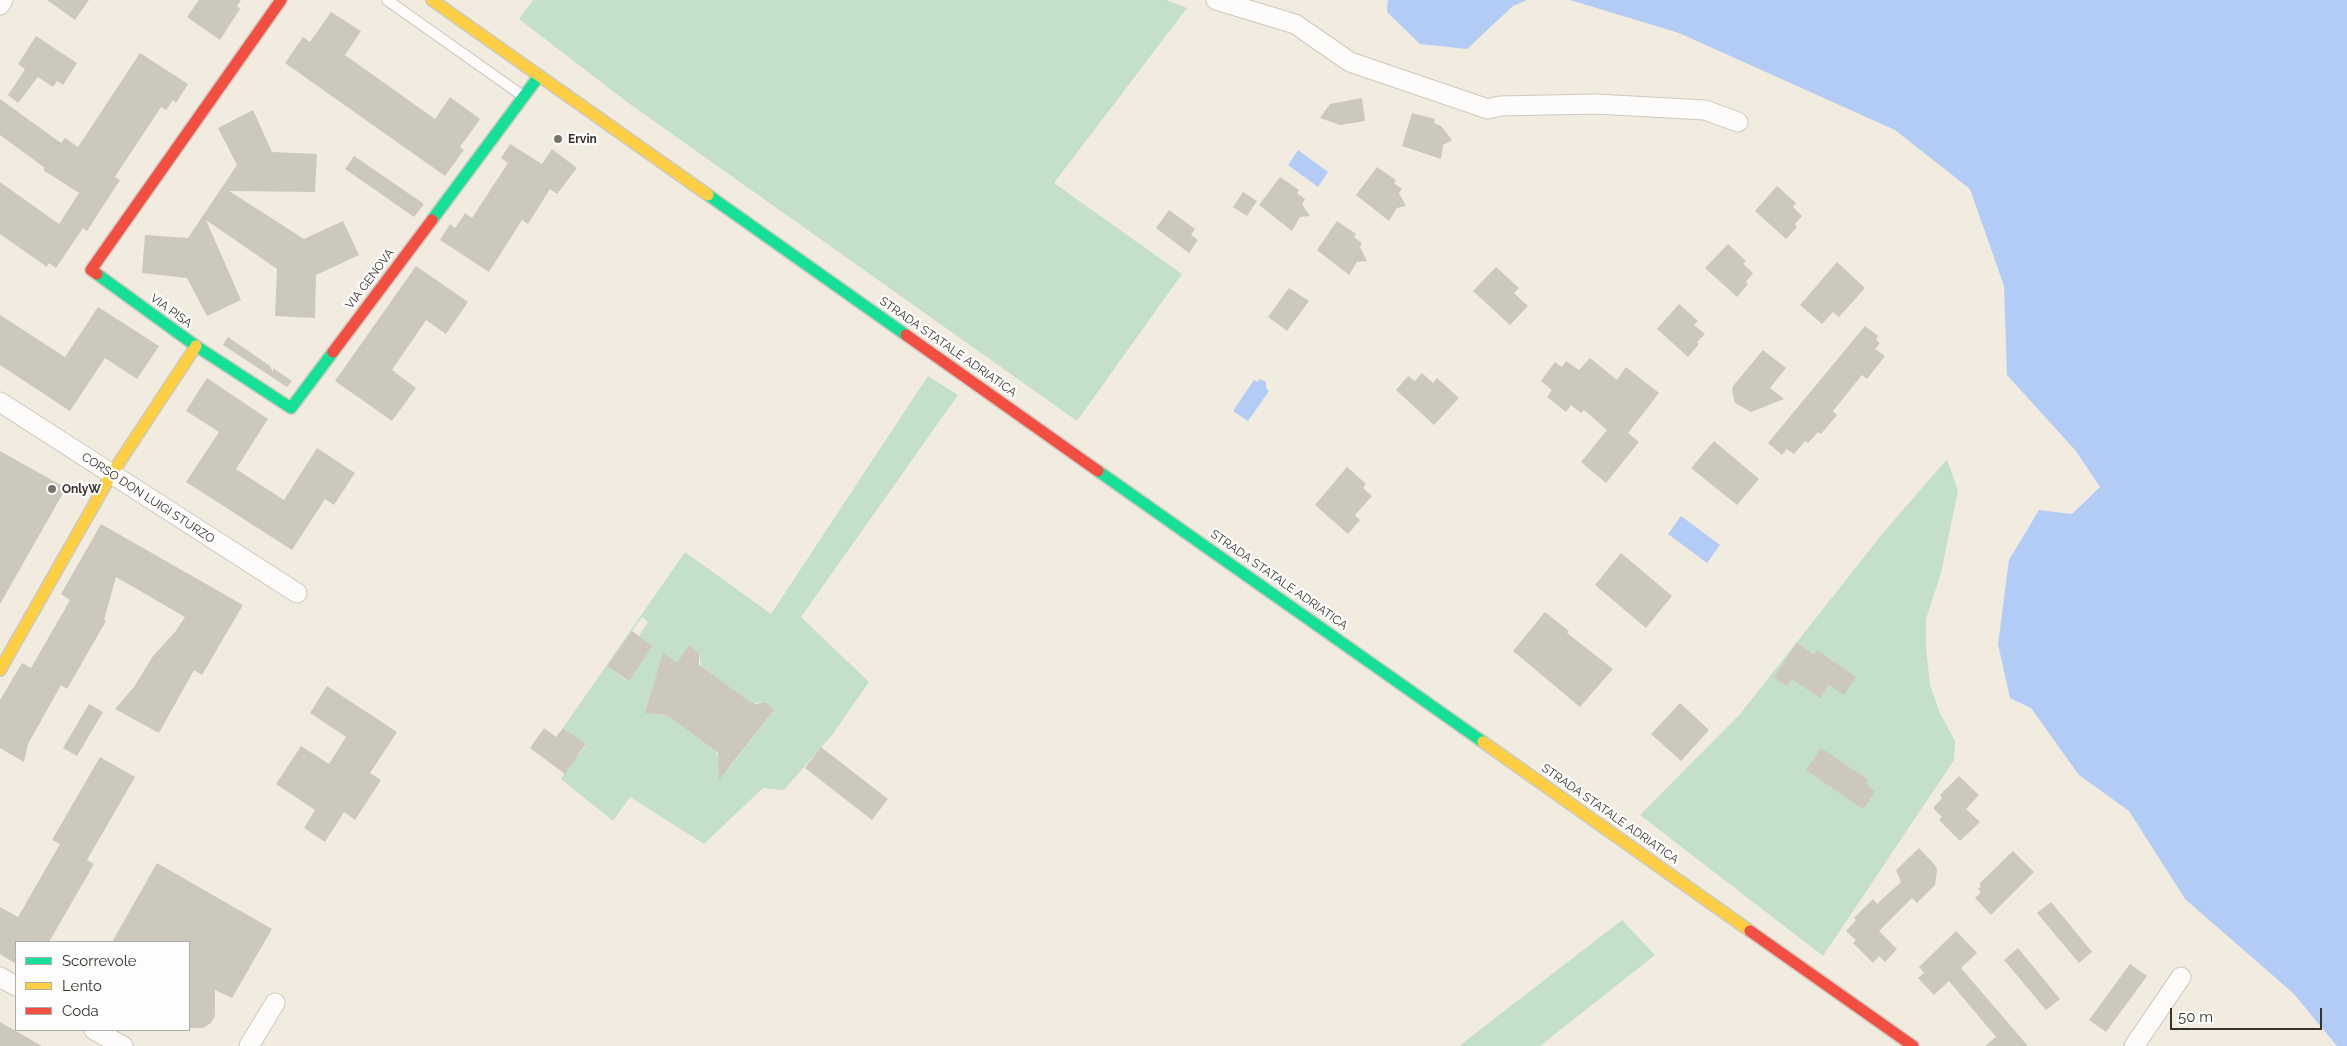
<!DOCTYPE html>
<style>
body{margin:0}
#map{position:relative;width:2347px;height:1046px;overflow:hidden;background:#f1ecdf;font-family:Raleway,sans-serif}
canvas{display:block}
.legend{position:absolute;left:15px;top:941px;width:175px;height:90px;box-sizing:border-box;background:#fdfdfd;border:1px solid #aeaca9;margin:0;padding:6px 9px;list-style:none;font-size:15px;color:#37332a}
.legend li{display:flex;align-items:center;gap:10px;height:25px}
.legend b{width:25px;border:1px solid #aeaca9}
.scale{position:absolute;left:2170px;top:1008px;width:152px;height:22px;box-sizing:border-box;border:2px solid #37332a;border-top:0;padding-left:6px;font-size:15px;line-height:18px;white-space:nowrap;color:#37332a;-webkit-text-stroke:4px #fdfdfd;paint-order:stroke}
</style>
<div id="map">
<canvas width="2347" height="1046"></canvas>
<ul class="legend">
<li><b style="height:6px;background:#16e098"></b>Scorrevole</li>
<li><b style="height:6px;background:#ffcf43"></b>Lento</li>
<li><b style="height:6px;background:#f24e42"></b>Coda</li>
</ul>
<div class="scale">50 m</div>
</div>
<script>
const ctx = document.querySelector('canvas').getContext('2d');
ctx.lineJoin = 'round';
function paint(path, color) { ctx.fillStyle = color; ctx.fill(path, 'evenodd'); }
function trace(path, color, width, dash) { ctx.strokeStyle = color; ctx.lineWidth = width; ctx.lineCap = dash ? 'butt' : 'round'; ctx.setLineDash(dash || []); ctx.stroke(path); }
function label(font, color, halo, rows, align = 'center') {
  ctx.font = font + ' Raleway,sans-serif'; ctx.lineWidth = 4.5; ctx.setLineDash([]); ctx.textBaseline = 'middle'; ctx.strokeStyle = halo; ctx.fillStyle = color; for (const [text, x, y, turn = 0] of rows) {
    ctx.save(); ctx.translate(x, y); ctx.rotate((+turn || 0) * Math.PI / 180); ctx.textAlign = isNaN(turn) ? turn : align; if (halo) ctx.strokeText(text, 0, 0); ctx.fillText(text, 0, 0); ctx.restore();
  }
}
const green = new Path2D(`
 M 533,0 L 1166,0 L 1187,8 L 1054,183 L 1182,274 L 1077,421 L 627,102 L 519,19 Z
 M 928,376 L 958,395 L 801,617 L 869,682 L 832,735 L 784,790 L 763,788 L 704,844 L 630,797 L 613,821 L 561,779 L 566,771 L 571,750 L 579,755 L 586,745 L 563,728 L 685,552 L 771,614 ZM 642,617 L 648,622 L 639,636 L 653,646 L 628,681 L 607,666 ZM 689,646 L 699,653 L 701,667 L 749,701 L 754,703 L 764,702 L 774,710 L 730,767 L 725,769 L 715,751 L 667,715 L 648,713 L 648,705 Z
 M 1947,459 L 1958,491 L 1941,573 L 1926,619 L 1926,647 L 1930,685 L 1940,713 L 1955,741 L 1954,760 L 1823,956 L 1640,815 L 1740,714 L 1883,533 Z
 M 1622,920 L 1655,955 L 1540,1046 L 1459,1046 Z`);
const water = new Path2D(`
 M 1388,0 L 1527,0 L 1513,6 L 1467,49 L 1420,44 L 1387,12 Z
 M 1570,0 L 2347,0 L 2347,1046 L 2337,1046 L 2293,993 L 2185,899 L 2129,811 L 2079,775 L 2031,708 L 2010,698 L 1998,644 L 2009,560 L 2039,510 L 2072,514 L 2100,487 L 2075,450 L 2007,375 L 2004,286 L 1970,189 L 1895,130 L 1679,33 Z
 M 1298,150 L 1328,172 L 1318,187 L 1288,165 Z
 M 1260,379 L 1266,382 L 1266,388 L 1269,391 L 1248,421 L 1233,411 L 1254,380 L 1257,382 Z
 M 1681,516 L 1720,545 L 1707,563 L 1668,534 Z`);
const building = new Path2D(`
 M 47,0 L 89,0 L 75,20 Z
 M 199,0 L 241,0 L 237,6 L 240,9 L 220,40 L 187,17 Z
 M 331,12 L 361,31 L 345,55 L 435,119 L 450,97 L 480,119 L 460,147 L 464,150 L 445,176 L 285,63 L 303,37 L 310,42 Z
 M 36,36 L 77,63 L 63,85 L 57,81 L 53,87 L 38,77 L 18,103 L 8,95 L 25,69 L 18,64 Z
 M 140,53 L 188,84 L 176,103 L 173,100 L 166,110 L 161,107 L 115,177 L 120,180 L 87,231 L 83,228 L 56,268 L 49,263 L 47,267 L 0,234 L 0,182 L 59,224 L 79,193 L 43,170 L 45,168 L 0,135 L 0,99 L 61,143 L 65,138 L 78,147 Z
 M 1362,98 L 1365,121 L 1340,125 L 1320,118 L 1330,104 Z
 M 253,110 L 272,152 L 317,154 L 315,192 L 229,191 L 304,239 L 343,221 L 359,255 L 316,275 L 315,318 L 275,316 L 277,269 L 206,220 L 241,300 L 207,316 L 187,278 L 142,273 L 145,235 L 188,238 L 237,165 L 218,128 Z
 M 1412,113 L 1435,119 L 1434,123 L 1441,126 L 1452,140 L 1443,145 L 1441,159 L 1402,146 Z
 M 510,144 L 542,164 L 552,149 L 577,168 L 557,194 L 550,189 L 528,224 L 522,220 L 489,272 L 440,240 L 450,224 L 455,228 L 465,213 L 472,218 L 508,163 L 501,158 Z
 M 354,156 L 424,204 L 414,217 L 345,169 Z
 M 1377,167 L 1396,180 L 1394,183 L 1402,189 L 1399,193 L 1406,206 L 1397,208 L 1389,221 L 1356,195 Z
 M 1280,177 L 1299,190 L 1297,193 L 1305,199 L 1302,204 L 1310,216 L 1300,217 L 1292,231 L 1259,205 Z
 M 1777,186 L 1796,203 L 1793,207 L 1802,216 L 1795,224 L 1797,227 L 1786,239 L 1755,211 Z
 M 1243,192 L 1257,201 L 1247,216 L 1233,207 Z
 M 1169,210 L 1195,229 L 1191,235 L 1198,240 L 1189,253 L 1156,228 Z
 M 1337,221 L 1356,234 L 1354,237 L 1362,243 L 1360,247 L 1367,261 L 1357,262 L 1349,275 L 1317,250 Z
 M 1728,244 L 1746,261 L 1743,264 L 1753,273 L 1746,282 L 1748,284 L 1737,297 L 1705,268 Z
 M 1837,262 L 1865,288 L 1839,317 L 1833,312 L 1822,324 L 1800,305 Z
 M 416,266 L 468,302 L 446,334 L 426,320 L 392,370 L 416,388 L 392,421 L 335,381 Z
 M 1496,267 L 1519,288 L 1514,293 L 1528,306 L 1510,325 L 1473,291 Z
 M 1289,288 L 1309,301 L 1287,331 L 1268,317 Z
 M 1679,304 L 1698,321 L 1694,325 L 1705,334 L 1697,342 L 1699,344 L 1688,357 L 1657,329 Z
 M 98,307 L 159,346 L 137,379 L 105,358 L 70,411 L 0,365 L 0,315 L 65,357 Z
 M 1865,326 L 1878,336 L 1876,340 L 1880,343 L 1875,349 L 1885,356 L 1867,379 L 1862,375 L 1833,411 L 1837,415 L 1821,434 L 1818,432 L 1808,443 L 1805,441 L 1794,454 L 1787,449 L 1782,455 L 1768,443 Z
 M 228,337 L 270,366 L 273,372 L 273,368 L 292,381 L 287,387 L 223,345 Z
 M 1763,350 L 1786,368 L 1770,388 L 1784,399 L 1751,412 L 1735,403 L 1732,390 L 1733,386 Z
 M 1590,358 L 1617,380 L 1626,367 L 1659,393 L 1628,433 L 1639,442 L 1606,483 L 1581,462 L 1607,430 L 1584,410 L 1581,413 L 1571,405 L 1566,412 L 1547,397 L 1552,390 L 1541,381 L 1555,362 L 1562,367 L 1566,361 L 1579,370 Z
 M 1422,373 L 1433,383 L 1437,378 L 1459,398 L 1434,425 L 1396,390 L 1408,376 L 1415,381 Z
 M 207,378 L 268,419 L 236,469 L 284,500 L 317,448 L 355,473 L 334,505 L 325,499 L 292,550 L 186,482 L 219,432 L 186,411 Z
 M 1714,441 L 1759,479 L 1737,505 L 1691,468 Z
 M 0,451 L 66,488 L 0,604 Z
 M 1347,467 L 1366,484 L 1363,488 L 1372,496 L 1355,515 L 1360,520 L 1348,534 L 1315,505 Z
 M 101,524 L 243,605 L 202,675 L 194,670 L 159,733 L 115,709 L 134,687 L 153,656 L 175,632 L 185,617 L 116,577 L 104,620 L 106,621 L 67,689 L 61,685 L 28,744 L 24,762 L 0,748 L 0,700 L 22,663 L 31,668 L 70,600 L 61,594 Z
 M 1621,553 L 1672,596 L 1646,628 L 1595,585 Z
 M 1545,612 L 1569,631 L 1567,633 L 1613,669 L 1580,707 L 1513,651 Z
 M 632,631 L 653,646 L 629,681 L 607,666 Z
 M 1797,643 L 1814,655 L 1817,650 L 1856,677 L 1844,695 L 1829,685 L 1820,698 L 1792,679 L 1787,686 L 1774,677 Z
 M 689,645 L 699,653 L 699,665 L 749,701 L 756,704 L 764,702 L 774,710 L 719,780 L 718,753 L 667,715 L 645,713 L 663,653 L 677,663 Z
 M 327,686 L 397,732 L 370,773 L 381,780 L 355,820 L 344,812 L 325,842 L 304,828 L 315,810 L 276,784 L 301,746 L 329,764 L 346,737 L 310,713 Z
 M 1680,703 L 1709,730 L 1681,761 L 1651,734 Z
 M 89,704 L 103,712 L 77,756 L 63,748 Z
 M 544,728 L 556,737 L 563,728 L 586,744 L 565,774 L 530,748 Z
 M 821,747 L 888,799 L 872,820 L 805,768 Z
 M 1821,748 L 1868,780 L 1866,783 L 1875,792 L 1863,809 L 1806,770 Z
 M 100,757 L 135,777 L 87,860 L 94,864 L 49,942 L 16,942 L 16,964 L 0,954 L 0,907 L 18,917 L 60,844 L 52,840 Z
 M 1959,776 L 1979,795 L 1966,809 L 1980,822 L 1960,841 L 1939,820 L 1942,817 L 1933,808 L 1942,798 L 1940,795 Z
 M 1919,848 L 1935,865 L 1937,870 L 1935,885 L 1917,903 L 1912,898 L 1879,931 L 1897,949 L 1885,962 L 1879,956 L 1873,963 L 1853,943 L 1856,940 L 1846,931 L 1856,920 L 1854,918 L 1873,899 L 1877,904 L 1901,882 L 1896,870 Z
 M 2013,851 L 2034,872 L 1991,915 L 1975,898 L 1981,892 L 1978,889 L 1981,886 L 1979,884 Z
 M 157,863 L 272,929 L 232,998 L 215,990 L 215,1015 L 211,1023 L 203,1028 L 189,1028 L 189,942 L 112,942 Z
 M 2051,902 L 2092,952 L 2079,963 L 2037,913 Z
 M 1956,931 L 1977,953 L 1961,968 L 2028,1046 L 1985,1046 L 1996,1037 L 1949,981 L 1934,995 L 1918,978 L 1924,973 L 1919,967 Z
 M 2018,948 L 2060,999 L 2046,1010 L 2004,960 Z
 M 2130,964 L 2147,976 L 2106,1032 L 2089,1020 Z
 M 0,1022 L 42,1046 L 0,1046 Z`);
const lane = new Path2D(`
 M 387,0 L 523,96`);
const street = new Path2D(`
 M 1216,0 L 1295,24 L 1350,62 L 1488,109 L 1500,106 L 1596,104 L 1705,110 L 1738,122
 M 0,5 L 3,0
 M 0,402 L 297,593
 M 0,977 L 16,986
 M 94,1030 L 123,1046
 M 249,1046 L 275,1003
 M 2134,1046 L 2181,977`);
const fast = new Path2D(`
 M 708,195 L 906,335
 M 432,220 L 539,76
 M 97,274 L 196,346 L 291,408 L 333,352
 M 1098,471 L 1483,742`);
const slow = new Path2D(`
 M 432,0 L 708,195
 M 0,670 L 111,475 L 196,346
 M 1483,742 L 1750,931`);
const jam = new Path2D(`
 M 97,274 L 91,270 L 281,0
 M 906,335 L 1098,471
 M 333,352 L 432,220
 M 1750,931 L 1913,1046`);
const markers = [
 [558,139,5,"#787469"],
 [52,489,5,"#787469"]
];
const poiNames = [
 ["Ervin",568,139],
 ["OnlyW",62,489]
];
const streetNames = [
 ["VIA GENOVA",370,279,-53],
 ["VIA PISA",171,311,36],
 ["STRADA STATALE ADRIATICA",948,347,35],
 ["CORSO DON LUIGI STURZO",148,498,33],
 ["STRADA STATALE ADRIATICA",1279,580,35],
 ["STRADA STATALE ADRIATICA",1610,814,35]
];
paint(green, '#c5e0c8');
paint(water, '#b3ccf5');
paint(building, '#ccc8bd');
trace(lane, '#cdc9bf', 12);
trace(street, '#cdc9bf', 21);
trace(fast, '#cdc9bf', 14);
trace(slow, '#cdc9bf', 14);
trace(jam, '#cdc9bf', 14);
trace(lane, '#fdfcfa', 10);
trace(street, '#fdfcfa', 19);
trace(fast, '#16e098', 11);
trace(slow, '#ffcf43', 11);
trace(jam, '#f24e42', 11);
for (const [x, y, r, color] of markers) { const dot = new Path2D(); dot.arc(x, y, r, 0, 2 * Math.PI); ctx.fillStyle = color; ctx.fill(dot); trace(dot, '#fdfdfd', 2); }
label('bold 12px', '#37332a', '#fdfdfd', poiNames, 'left');
label('12px', '#37332a', '#fdfdfd', streetNames);
</script>
